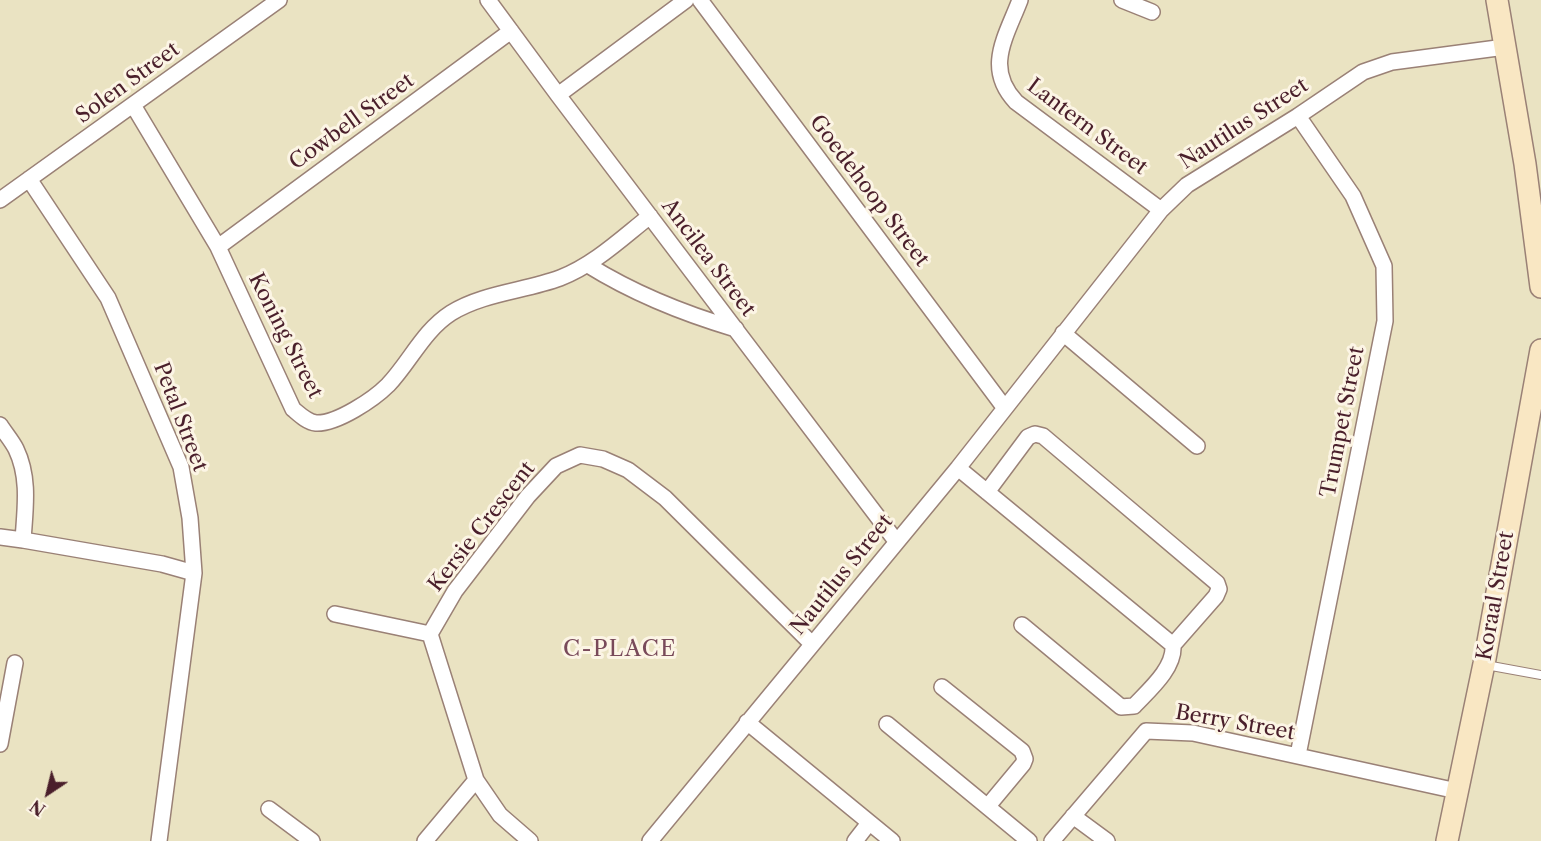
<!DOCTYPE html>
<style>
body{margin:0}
#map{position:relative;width:1541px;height:841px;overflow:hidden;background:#eae3c2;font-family:"Libre Caslon Text",serif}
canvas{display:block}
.north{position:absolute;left:18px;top:763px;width:60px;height:60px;-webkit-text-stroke:4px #fcf5e5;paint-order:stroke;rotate:215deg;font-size:16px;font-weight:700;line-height:24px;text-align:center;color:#4a1f2b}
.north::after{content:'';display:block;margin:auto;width:21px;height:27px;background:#4a1f2b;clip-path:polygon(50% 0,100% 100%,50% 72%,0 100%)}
</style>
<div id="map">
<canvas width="1541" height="841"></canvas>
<div class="north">N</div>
</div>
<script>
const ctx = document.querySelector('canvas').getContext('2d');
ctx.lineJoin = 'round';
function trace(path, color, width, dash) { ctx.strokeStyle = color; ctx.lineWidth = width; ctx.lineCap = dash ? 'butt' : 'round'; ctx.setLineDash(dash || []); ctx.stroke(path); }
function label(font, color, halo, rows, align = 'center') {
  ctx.font = font + ' "Libre Caslon Text",serif'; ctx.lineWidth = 6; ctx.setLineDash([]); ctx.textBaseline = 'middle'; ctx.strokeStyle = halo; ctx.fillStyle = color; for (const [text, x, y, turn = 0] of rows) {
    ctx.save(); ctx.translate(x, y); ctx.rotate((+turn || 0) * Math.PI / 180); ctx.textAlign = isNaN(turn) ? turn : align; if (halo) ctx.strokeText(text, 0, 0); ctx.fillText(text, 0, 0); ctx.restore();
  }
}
const lane = new Path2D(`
 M 1486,665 L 1541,675`);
const street = new Path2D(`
 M 488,0 L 558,95 L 896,541
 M 700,0 L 1004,407
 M 1020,0 C 1006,37 984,68 1016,102 L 1161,210
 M 1122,0 L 1152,12
 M 558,95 L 686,0
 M 133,105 L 218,247 L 293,409 C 299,414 307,422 316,423 C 337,424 374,399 388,385 C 410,362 423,331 451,313 C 483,293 525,291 560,278 C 594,265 622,238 650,216
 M 29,179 L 108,298 L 181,467 L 190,518 L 194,573 L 159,841
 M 0,200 L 279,0
 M 218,247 L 511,31
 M 588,265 C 633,293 685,314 736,329
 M 1063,333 L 1197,446
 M 0,425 C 5,433 12,441 16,449 C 30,478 25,509 23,540
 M 958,468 L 1173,645 C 1175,668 1149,690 1134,706 L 1121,707 L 1022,625
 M 987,492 L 1028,437 L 1035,434 L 1043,436 L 1217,583 L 1219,589 L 1216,596 L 1173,645
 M 0,537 L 23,540 L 162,564 L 194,573
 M 335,614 L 430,634
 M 942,687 L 1022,751 L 1025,759 L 1023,764 L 988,806
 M 747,722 L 892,841
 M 887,724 L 1029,841
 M 0,744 L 15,663
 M 1298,755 L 1385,321 L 1384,266 L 1353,196 L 1298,116
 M 269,809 L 312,841
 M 1073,816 L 1107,841
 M 425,841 L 476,780
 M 530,841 L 500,815 L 476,780 L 430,634 L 455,591 L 528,496 L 556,466 L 580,455 L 603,459 L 628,470 L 665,498 L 812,644
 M 650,841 L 958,468 L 1161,210 L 1187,185 L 1298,116 L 1363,72 L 1392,62 L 1505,47
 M 855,841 L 869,823
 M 1052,841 L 1146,731 L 1193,733 L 1457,791`);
const secondary = new Path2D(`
 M 1497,0 L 1525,164 L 1541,287
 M 1447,841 L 1484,664 L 1541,350`);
const streetNames = [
 ["Solen Street",128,83,-36],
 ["Cowbell Street",352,122,-36],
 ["Nautilus Street",1244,124,-33],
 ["Lantern Street",1087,127,37],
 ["Goedehoop Street",869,191,53],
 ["Ancilea Street",708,258,53],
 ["Koning Street",285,336,63],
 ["Petal Street",180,417,69],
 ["Trumpet Street",1343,422,-79],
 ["Kersie Crescent",482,527,-52],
 ["Nautilus Street",842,575,-51],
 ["Koraal Street",1496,596,-80],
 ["Berry Street",1235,723,10]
];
const neighbourhoodNames = [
 ["C-PLACE",620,650]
];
trace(lane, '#9a8176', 10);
trace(street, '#9a8176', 18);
trace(secondary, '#9a8176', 24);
trace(lane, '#fff', 8);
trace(street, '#fff', 15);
trace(secondary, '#f9e7c3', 21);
label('21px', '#4a1f2b', '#fcf5e5', streetNames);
ctx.letterSpacing = '1.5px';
label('22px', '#794a5a', '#fcf5e5', neighbourhoodNames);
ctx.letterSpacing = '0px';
</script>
